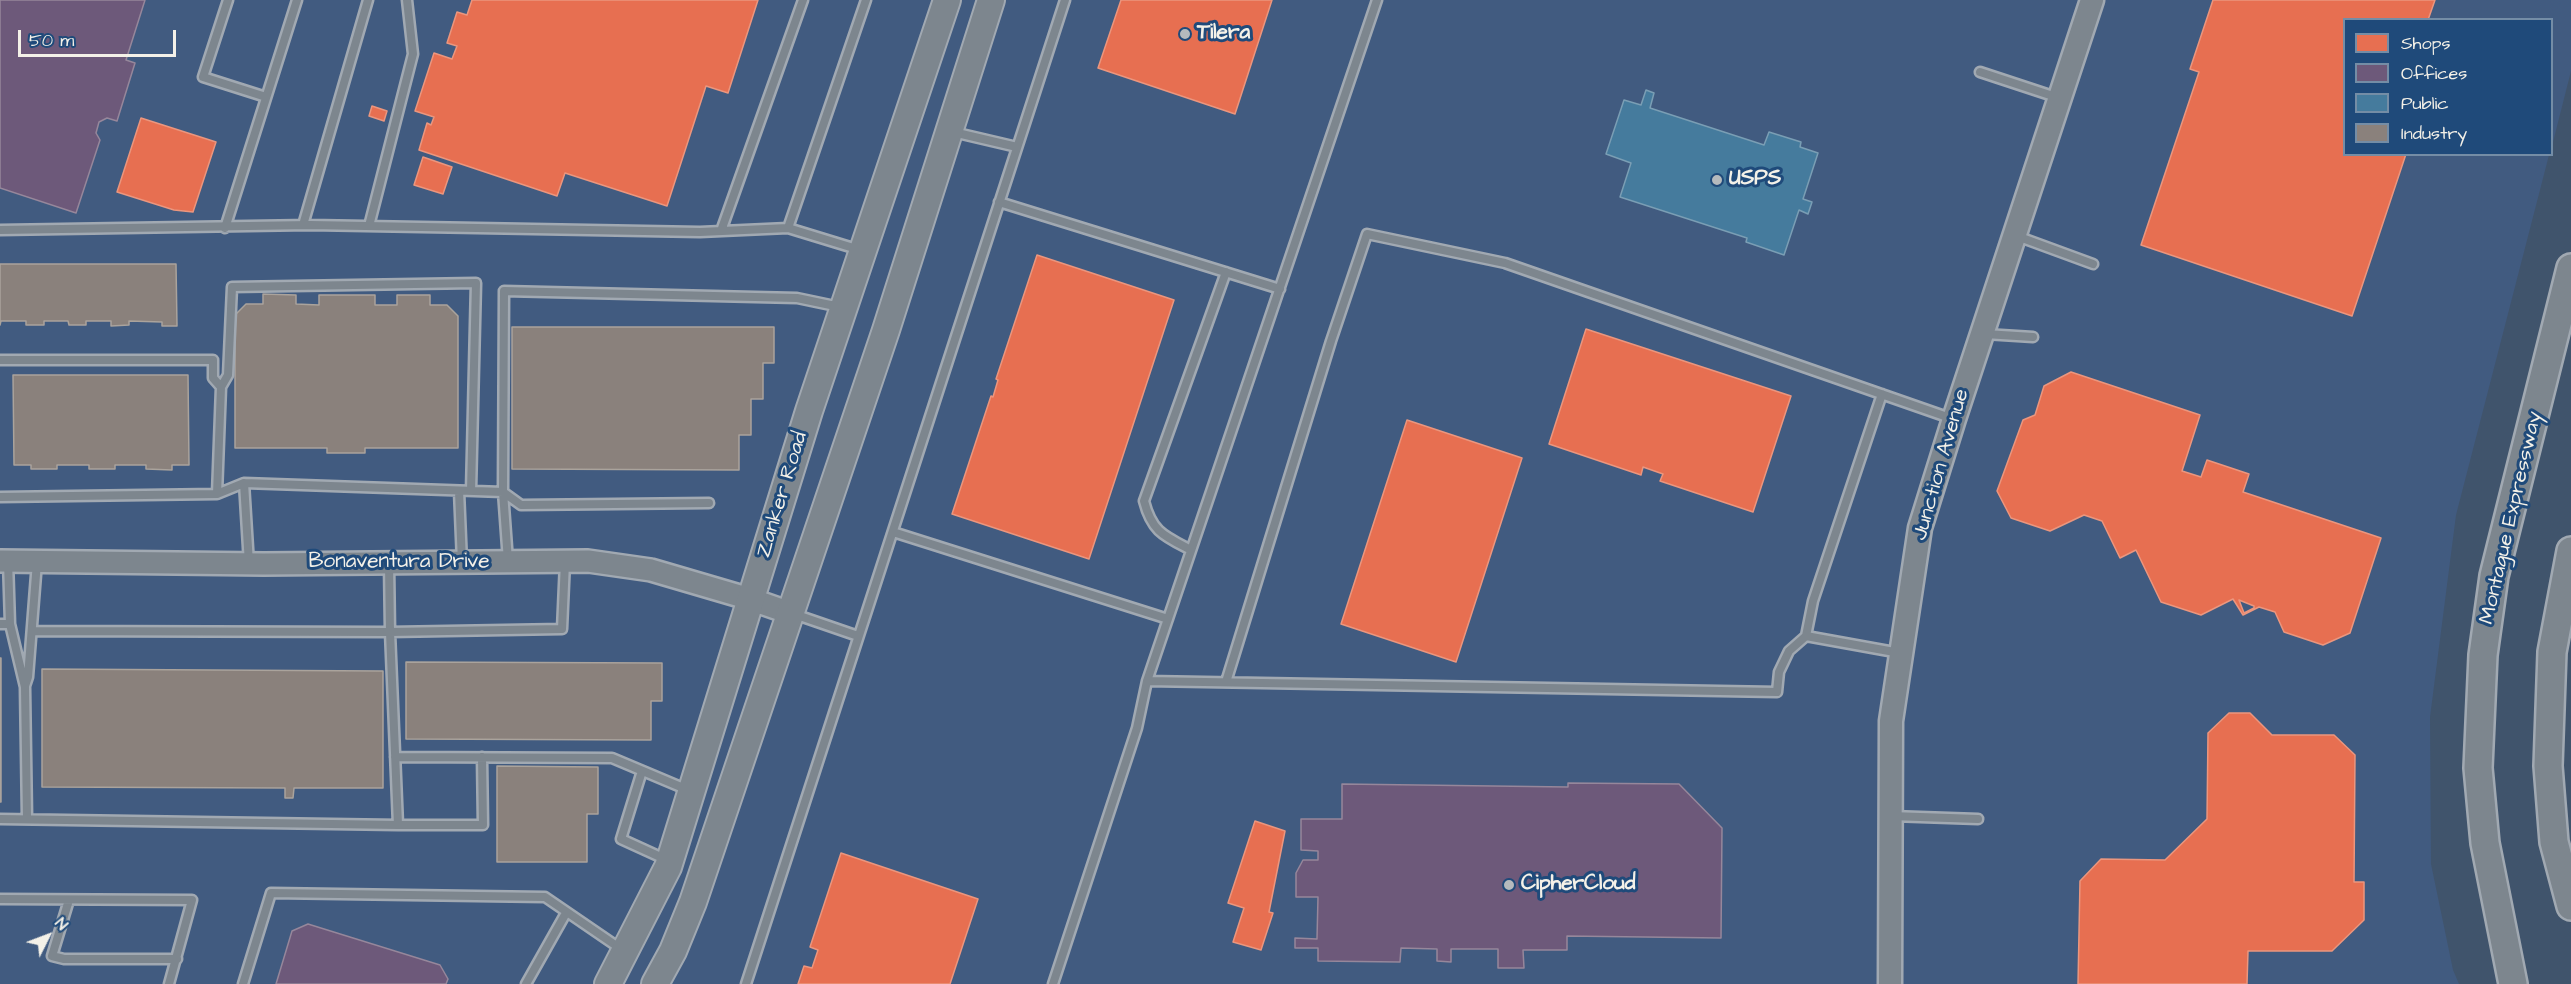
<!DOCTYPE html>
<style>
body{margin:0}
#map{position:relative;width:2571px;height:984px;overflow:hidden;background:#40546c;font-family:"Architects Daughter",sans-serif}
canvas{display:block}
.legend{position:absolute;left:2343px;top:18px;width:210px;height:138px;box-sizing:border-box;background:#1f4a7a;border:2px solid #748da6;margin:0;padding:8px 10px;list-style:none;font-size:18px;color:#f4f1e8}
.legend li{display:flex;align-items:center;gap:12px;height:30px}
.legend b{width:30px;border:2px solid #748da6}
.north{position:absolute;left:18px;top:906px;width:60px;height:60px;-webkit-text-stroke:4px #1f4a7a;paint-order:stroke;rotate:48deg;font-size:16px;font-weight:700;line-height:24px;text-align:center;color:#f4f1e8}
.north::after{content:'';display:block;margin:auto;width:21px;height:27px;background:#f4f1e8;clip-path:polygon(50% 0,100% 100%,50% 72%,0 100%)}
.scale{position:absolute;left:18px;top:30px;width:158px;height:27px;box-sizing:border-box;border:3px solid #f4f1e8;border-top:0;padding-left:8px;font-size:18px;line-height:21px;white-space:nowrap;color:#f4f1e8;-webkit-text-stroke:4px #1f4a7a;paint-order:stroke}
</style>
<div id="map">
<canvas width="2571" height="984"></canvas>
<ul class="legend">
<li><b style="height:16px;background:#e76f51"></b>Shops</li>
<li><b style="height:16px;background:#6d597a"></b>Offices</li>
<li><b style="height:16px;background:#457b9d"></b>Public</li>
<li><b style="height:16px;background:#8a817c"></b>Industry</li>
</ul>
<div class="north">N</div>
<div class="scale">50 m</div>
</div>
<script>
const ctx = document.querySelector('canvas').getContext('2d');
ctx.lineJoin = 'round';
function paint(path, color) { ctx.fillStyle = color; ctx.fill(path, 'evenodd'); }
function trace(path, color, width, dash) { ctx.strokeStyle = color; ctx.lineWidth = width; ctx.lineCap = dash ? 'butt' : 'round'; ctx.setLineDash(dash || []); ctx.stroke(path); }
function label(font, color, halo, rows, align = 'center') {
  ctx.font = font + ' "Architects Daughter",sans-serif'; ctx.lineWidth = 6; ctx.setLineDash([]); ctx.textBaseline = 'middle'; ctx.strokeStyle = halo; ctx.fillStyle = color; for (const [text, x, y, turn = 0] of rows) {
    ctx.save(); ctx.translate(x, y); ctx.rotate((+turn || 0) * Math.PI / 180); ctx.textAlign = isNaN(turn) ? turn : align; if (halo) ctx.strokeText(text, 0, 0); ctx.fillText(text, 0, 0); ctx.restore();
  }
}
const built = new Path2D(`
 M 0,0 L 2571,0 L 2571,71 L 2552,146 L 2552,20 L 2344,20 L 2344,154 L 2549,155 L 2456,515 L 2430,717 L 2431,864 L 2453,970 L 2459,984 L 0,984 Z`);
const shops = new Path2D(`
 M 472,0 L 758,0 L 728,93 L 706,86 L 667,206 L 565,173 L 557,196 L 419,150 L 427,123 L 431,125 L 434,117 L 415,111 L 434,53 L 452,59 L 457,46 L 447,43 L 457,12 L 467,15 Z
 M 1121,0 L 1272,0 L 1235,114 L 1098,68 Z
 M 2213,0 L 2435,0 L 2428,20 L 2344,20 L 2344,154 L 2406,154 L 2352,316 L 2141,245 L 2199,72 L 2190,69 Z
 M 372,106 L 387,111 L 384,121 L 369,116 Z
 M 141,118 L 216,142 L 193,212 L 174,210 L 117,192 Z
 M 423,157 L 452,167 L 443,194 L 414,185 Z
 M 1037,255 L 1174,300 L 1089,559 L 952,514 L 991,396 L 993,397 L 998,380 L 996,379 Z
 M 1586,329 L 1791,396 L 1753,512 L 1660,481 L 1663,474 L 1643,467 L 1641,475 L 1549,444 Z
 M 2071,372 L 2200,415 L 2182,471 L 2201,477 L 2207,460 L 2249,474 L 2243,492 L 2381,538 L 2350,633 L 2323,645 L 2284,632 L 2275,612 L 2259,607 L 2243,615 L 2233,599 L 2201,615 L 2161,602 L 2136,550 L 2120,558 L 2102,521 L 2084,515 L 2050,531 L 2011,518 L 1997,491 L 2023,420 L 2035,415 L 2044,386 ZM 2239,600 L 2254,606 L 2254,608 L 2244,613 Z
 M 1407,420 L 1522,458 L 1456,662 L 1341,624 Z
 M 2229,713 L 2250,713 L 2272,735 L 2334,735 L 2355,755 L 2354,882 L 2364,882 L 2364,920 L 2332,951 L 2248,951 L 2247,984 L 2078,984 L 2080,881 L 2101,859 L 2165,860 L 2207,819 L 2208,733 Z
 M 1255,821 L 1285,831 L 1269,912 L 1273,913 L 1261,950 L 1233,942 L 1244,908 L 1228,903 Z
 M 841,853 L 978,899 L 950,984 L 798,984 L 804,966 L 812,968 L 818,950 L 810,947 Z`);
const offices = new Path2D(`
 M 0,0 L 145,0 L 126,60 L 135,63 L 117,121 L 107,118 L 99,122 L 96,133 L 100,140 L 76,213 L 0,188 Z
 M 1568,783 L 1679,784 L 1722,828 L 1721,938 L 1567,936 L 1567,950 L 1523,950 L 1524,968 L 1498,968 L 1498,949 L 1451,949 L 1451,962 L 1437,961 L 1437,949 L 1401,948 L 1400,962 L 1318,961 L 1318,948 L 1295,948 L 1295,938 L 1317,939 L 1318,897 L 1296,897 L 1296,873 L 1303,860 L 1318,860 L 1318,851 L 1301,850 L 1301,819 L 1342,819 L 1342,784 L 1568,787 Z
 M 308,924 L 440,965 L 448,979 L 446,984 L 276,984 L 292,931 Z`);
const public = new Path2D(`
 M 1646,90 L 1654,93 L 1650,108 L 1764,145 L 1769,132 L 1801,142 L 1800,147 L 1818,153 L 1803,199 L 1812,202 L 1808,214 L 1799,210 L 1784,255 L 1746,242 L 1747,238 L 1620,197 L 1631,163 L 1606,154 L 1624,100 L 1641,105 Z`);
const industry = new Path2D(`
 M 0,264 L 176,264 L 177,326 L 162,326 L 162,322 L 129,321 L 129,325 L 111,326 L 111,321 L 86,321 L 86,325 L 69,325 L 68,321 L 44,321 L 44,325 L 26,325 L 26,321 L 1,321 L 0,325 Z
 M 263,294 L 296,295 L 296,304 L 319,305 L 319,295 L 375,295 L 375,305 L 397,305 L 397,295 L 430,295 L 430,305 L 447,305 L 458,316 L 458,448 L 365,448 L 365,453 L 327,453 L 327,448 L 235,448 L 235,315 L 246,304 L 263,304 Z
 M 512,327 L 774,327 L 774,363 L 763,363 L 763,399 L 751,399 L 751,435 L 739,435 L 739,470 L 512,469 Z
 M 13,375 L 188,375 L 189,465 L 172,465 L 172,470 L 146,469 L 146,465 L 115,465 L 115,469 L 89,469 L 89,465 L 57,465 L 57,469 L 31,469 L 31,465 L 14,465 Z
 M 0,658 L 1,658 L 1,802 L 0,802 Z
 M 406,662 L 662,663 L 662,701 L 651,701 L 651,740 L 406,739 Z
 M 42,669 L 383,671 L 383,788 L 294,788 L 293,798 L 285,798 L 285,788 L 42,787 Z
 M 497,766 L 598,767 L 598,814 L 587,814 L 587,862 L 497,862 Z`);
const service = new Path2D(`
 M 228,0 L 203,77 L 266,97
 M 1980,72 L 2059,98
 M 953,132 L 1017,147
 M 999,202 L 1280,289
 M 303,225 L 368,0
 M 369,226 L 413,54 L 407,0
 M 225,228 L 297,0
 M 788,228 L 866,0
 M 0,230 L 310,225 L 700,232 L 788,228 L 860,250
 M 721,231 L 803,0
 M 2014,235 L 2093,264
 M 1985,334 L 2033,337
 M 0,360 L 213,360 L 213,378 L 221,387 L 217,494
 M 221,387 L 228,375 L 232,287 L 476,283 L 471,491
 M 244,483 L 249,564
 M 459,491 L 462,562
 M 0,497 L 217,494 L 244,483 L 503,492 L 521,505 L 709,503
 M 893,532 L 1168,619
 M 1191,550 C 1164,536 1152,532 1144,501 L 1226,272
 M 8,561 L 10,624 L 25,687 L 27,818
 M 508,561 L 503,492 L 504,291 L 797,298 L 840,307
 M 794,614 L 858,636
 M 0,624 L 10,624
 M 32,631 L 390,632 L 389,564
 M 1806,636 L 1900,653
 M 1147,681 L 1777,692 L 1779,672 L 1789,651 L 1806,636 L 1813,601 L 1882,394
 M 1226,682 L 1331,341 L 1367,234 L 1505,263 L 1953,419
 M 25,686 L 28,677 L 37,562
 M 395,757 L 612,758 L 688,790
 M 642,771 L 621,839 L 667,860
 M 1891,816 L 1978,819
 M 0,819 L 398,825 L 390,632 L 562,629 L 565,562
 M 398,825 L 483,825 L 482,757
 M 0,899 L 192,900 L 169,984
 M 69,900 L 52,956 L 64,959 L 177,959
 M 243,984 L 271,893 L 545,897 L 621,949
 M 526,984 L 566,913
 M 746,984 L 1065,0
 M 1053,984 L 1137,728 L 1147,681 L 1377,0`);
const tertiary = new Path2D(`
 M 0,561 L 264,564 L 588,561 L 651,570 L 750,599 L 790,613`);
const secondary = new Path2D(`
 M 1890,984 L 1891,721 L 1920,528 L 1954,419 L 2092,0`);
const primary = new Path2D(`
 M 608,984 L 668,867 L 809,411 L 947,0
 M 655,984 L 673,951 L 693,902 L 886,330 L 991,0`);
const trunk = new Path2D(`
 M 2571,551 L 2552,652 L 2548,766 L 2554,842 L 2571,906
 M 2513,984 L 2485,843 L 2478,768 L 2483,655 L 2494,576 L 2571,268`);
const markers = [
 [1185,34,6,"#b5babd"],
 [1717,180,6,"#b5babd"],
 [1509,885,6,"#b5babd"]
];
const poiNames = [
 ["Tilera",1197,34],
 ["USPS",1729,180],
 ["CipherCloud",1521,885]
];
const streetNames = [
 ["Junction Avenue",1942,465,-74],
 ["Zanker Road",783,495,-73],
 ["Montague Expressway",2512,518,-77],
 ["Bonaventura Drive",399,563]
];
paint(built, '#415b80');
paint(shops, '#e76f51');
trace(shops, '#eb967e', 1.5);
paint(offices, '#6d597a');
trace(offices, '#96879b', 1.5);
paint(public, '#457b9d');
trace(public, '#7a9eb4', 1.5);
paint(industry, '#8a817c');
trace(industry, '#aaa39c', 1.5);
trace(service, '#a1a9b2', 13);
trace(tertiary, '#a1a9b2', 26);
trace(secondary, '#a1a9b2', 27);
trace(primary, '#a1a9b2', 30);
trace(trunk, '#a1a9b2', 32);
trace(service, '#7d868e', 8);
trace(tertiary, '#7d868e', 21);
trace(secondary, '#7d868e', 22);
trace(primary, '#7d868e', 26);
trace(trunk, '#7d868e', 27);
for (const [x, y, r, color] of markers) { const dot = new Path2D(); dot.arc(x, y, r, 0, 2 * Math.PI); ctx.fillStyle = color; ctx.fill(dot); trace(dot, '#1f4a7a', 2); }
label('bold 21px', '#f4f1e8', '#1f4a7a', poiNames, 'left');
label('21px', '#f4f1e8', '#1f4a7a', streetNames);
</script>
